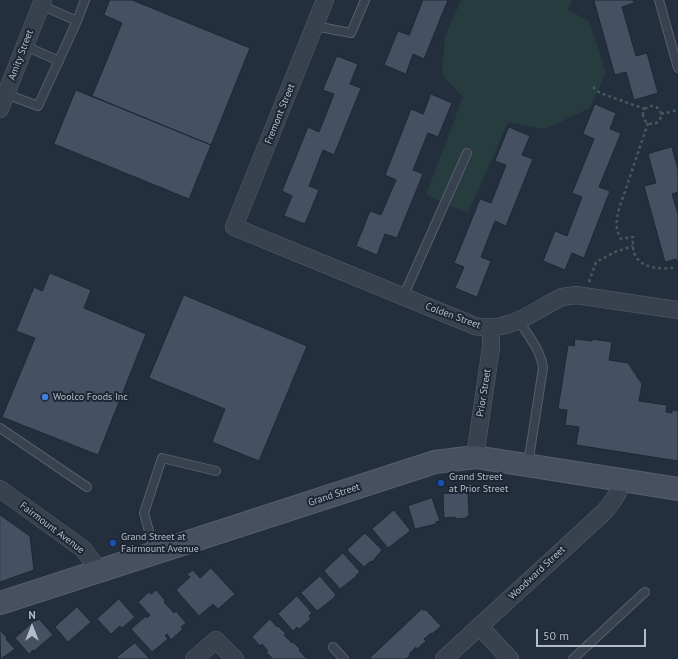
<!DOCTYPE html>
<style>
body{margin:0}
#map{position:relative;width:678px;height:659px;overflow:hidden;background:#242f3e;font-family:"PT Sans",sans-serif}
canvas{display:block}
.north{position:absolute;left:12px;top:607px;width:40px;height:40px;-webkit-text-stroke:3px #1d2633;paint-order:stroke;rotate:0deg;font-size:11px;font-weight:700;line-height:16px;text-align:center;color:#b4bcc9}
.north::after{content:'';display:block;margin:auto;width:14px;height:18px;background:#b4bcc9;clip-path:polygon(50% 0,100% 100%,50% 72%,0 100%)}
.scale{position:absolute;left:536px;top:629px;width:110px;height:18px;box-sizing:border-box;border:2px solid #b4bcc9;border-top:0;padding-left:5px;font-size:12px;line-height:14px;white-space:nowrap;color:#b4bcc9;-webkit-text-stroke:3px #1d2633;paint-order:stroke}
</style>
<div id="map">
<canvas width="678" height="659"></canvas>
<div class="north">N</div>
<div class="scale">50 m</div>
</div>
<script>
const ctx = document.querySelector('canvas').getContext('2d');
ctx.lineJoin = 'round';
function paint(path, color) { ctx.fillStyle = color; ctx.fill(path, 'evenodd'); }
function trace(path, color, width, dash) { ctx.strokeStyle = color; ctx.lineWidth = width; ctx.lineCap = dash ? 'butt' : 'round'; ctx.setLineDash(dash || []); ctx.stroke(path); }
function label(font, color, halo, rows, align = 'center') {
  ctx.font = font + ' "PT Sans",sans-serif'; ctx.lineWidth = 4; ctx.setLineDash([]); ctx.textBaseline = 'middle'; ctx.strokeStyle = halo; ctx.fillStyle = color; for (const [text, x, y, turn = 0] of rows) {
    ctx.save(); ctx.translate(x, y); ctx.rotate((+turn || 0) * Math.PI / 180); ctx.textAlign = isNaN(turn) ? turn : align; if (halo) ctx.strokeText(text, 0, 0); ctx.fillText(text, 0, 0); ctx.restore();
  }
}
const green = new Path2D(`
 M 461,0 L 572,0 L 568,10 L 589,21 L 606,73 L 590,108 L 545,129 L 508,122 L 468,213 L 426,195 L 463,97 L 442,75 L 445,37 Z`);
const building = new Path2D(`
 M 110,0 L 132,0 L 250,48 L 211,145 L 92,96 L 122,23 L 104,15 Z
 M 423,0 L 448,0 L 424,59 L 413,54 L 406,74 L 384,65 L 398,31 L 409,35 Z
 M 594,0 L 633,0 L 634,3 L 622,7 L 636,56 L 647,53 L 658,93 L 634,100 L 626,72 L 615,75 Z
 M 337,56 L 358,64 L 350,84 L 361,88 L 334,155 L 323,150 L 309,186 L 319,190 L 305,224 L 284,216 L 292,196 L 282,191 L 308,127 L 319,132 L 334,94 L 323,90 Z
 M 76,90 L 211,145 L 189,199 L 54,144 Z
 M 431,94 L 452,103 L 438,137 L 428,133 L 413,170 L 423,174 L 397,238 L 385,234 L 377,255 L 356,246 L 370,211 L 381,215 L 396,180 L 385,175 L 411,109 L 423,114 Z
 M 595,104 L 616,113 L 610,129 L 621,133 L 599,187 L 610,191 L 584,258 L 572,253 L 565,270 L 543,261 L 555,231 L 567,236 L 582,197 L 572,193 L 594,139 L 583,134 Z
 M 509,127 L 530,136 L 522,155 L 533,159 L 506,226 L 495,221 L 481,257 L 491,261 L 477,297 L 455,288 L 464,267 L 454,263 L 480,199 L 491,203 L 506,165 L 495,161 Z
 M 672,147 L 678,170 L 678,192 L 672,194 L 678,214 L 678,265 L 676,259 L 665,262 L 644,186 L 656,183 L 648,154 Z
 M 50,273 L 91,290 L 84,308 L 146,334 L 98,455 L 2,417 L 35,338 L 16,331 L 34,287 L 42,291 Z
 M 184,295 L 307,346 L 259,461 L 212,442 L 225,409 L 149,378 Z
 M 575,339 L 592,341 L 592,339 L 612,342 L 609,360 L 628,363 L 642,384 L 639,401 L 667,405 L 666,412 L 672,413 L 672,410 L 678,411 L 678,410 L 678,461 L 576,445 L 579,427 L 565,425 L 567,410 L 558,409 L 568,345 L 574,346 Z
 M 468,492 L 469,516 L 467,516 L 467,518 L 455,519 L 455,517 L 444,518 L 443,494 Z
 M 432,498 L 440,521 L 436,522 L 436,524 L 415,529 L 408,506 Z
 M 394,510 L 410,530 L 409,532 L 388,548 L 372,529 Z
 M 0,515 L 30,536 L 34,570 L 0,582 Z
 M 365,533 L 382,550 L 372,562 L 371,561 L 364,567 L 347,550 Z
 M 343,553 L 360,572 L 356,575 L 357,576 L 340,589 L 324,571 Z
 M 211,568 L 235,594 L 218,609 L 213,604 L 199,616 L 176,590 L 190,577 L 187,574 L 193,570 L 200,578 Z
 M 320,576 L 336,595 L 334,597 L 334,598 L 317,611 L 301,593 Z
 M 156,590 L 165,600 L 164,602 L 174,613 L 176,611 L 186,623 L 181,627 L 183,629 L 171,640 L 167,634 L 165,636 L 168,639 L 152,652 L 131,629 L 146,616 L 147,618 L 150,615 L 138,602 L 149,592 L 151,594 Z
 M 297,596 L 312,613 L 309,616 L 311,619 L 299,629 L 297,627 L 293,631 L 278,614 Z
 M 119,599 L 135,617 L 122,628 L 120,626 L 111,634 L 97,619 Z
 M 77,607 L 91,622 L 68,642 L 55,627 Z
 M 422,609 L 424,611 L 425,609 L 441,626 L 432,634 L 431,633 L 424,639 L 426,641 L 417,649 L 416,647 L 409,654 L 411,655 L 406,659 L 371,659 L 370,658 Z
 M 39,619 L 53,635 L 34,651 L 33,650 L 29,654 L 15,638 L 35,620 L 36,621 Z
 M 270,619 L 277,627 L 278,626 L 286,634 L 284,635 L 292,643 L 293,642 L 300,649 L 299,650 L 306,658 L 308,657 L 310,659 L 273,659 L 266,652 L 268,651 L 262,644 L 260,646 L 252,637 Z
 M 0,630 L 7,638 L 6,639 L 15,649 L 1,659 Z
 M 135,643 L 150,659 L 117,659 L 118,658 L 117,657 Z`);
const path = new Path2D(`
 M 593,87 L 600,93 L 645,109
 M643 115a9 9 0 1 1 18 0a9 9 0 1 1-18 0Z
 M 661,114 L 678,110
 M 648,123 L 619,209 C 616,221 615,229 621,239 L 633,237 C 633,242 632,250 635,255 C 642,269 661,269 674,268
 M 589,282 L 596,262 L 615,252 L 633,246`);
const lane = new Path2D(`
 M 659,0 L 678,68
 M 77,21 L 85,0
 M 315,26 L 351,33 L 365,0
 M 25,46 L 59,61
 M 6,94 L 38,106 L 77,21 L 41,5
 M 403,297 L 467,153
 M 519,321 C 528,335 541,351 543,368 L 528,464
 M 0,428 L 87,487
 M 155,553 L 144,513 L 162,458 L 216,471
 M 333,647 L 344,659
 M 573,659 L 645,592`);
const street = new Path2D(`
 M 325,0 L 234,227 L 475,326 C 506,333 530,314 556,300 L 562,297 L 576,295 L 678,310
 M 0,109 L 43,0
 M 475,457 L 491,347 L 491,328
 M 0,489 L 83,549 L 100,571
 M 479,626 L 510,659
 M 194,659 L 216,640 L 235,659
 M 444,659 L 603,513 C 612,503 619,494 622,480`);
const secondary = new Path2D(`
 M 0,603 L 435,462 L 475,457 L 488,459 L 678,489`);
const markers = [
 [45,397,4,"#3f7fe0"],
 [441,483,4,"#1a4fb4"],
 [113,543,4,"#1a4fb4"]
];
const streetNames = [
 ["Amity Street",21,55,-69],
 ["Fremont Street",280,114,-68],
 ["Colden Street",453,316,20],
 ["Prior Street",484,393,-81],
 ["Grand Street",334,495,-18],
 ["Fairmount Avenue",52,528,37],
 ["Woodward Street",537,573,-43]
];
const poiNames = [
 ["Woolco Foods Inc",53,397],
 ["Grand Street",449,477],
 ["at Prior Street",449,489],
 ["Grand Street at",121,537],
 ["Fairmount Avenue",121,549]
];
paint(green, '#263c3f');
paint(building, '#455162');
trace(building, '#1f2835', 1);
trace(lane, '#565f6c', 10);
trace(street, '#565f6c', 18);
trace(secondary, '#565f6c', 24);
trace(path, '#44595c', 2.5, [3, 3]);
trace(lane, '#38414e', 8);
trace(street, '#38414e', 17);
trace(secondary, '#465061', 22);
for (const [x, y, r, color] of markers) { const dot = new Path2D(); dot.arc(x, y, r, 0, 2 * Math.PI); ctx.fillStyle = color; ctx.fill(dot); trace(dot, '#1d2633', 1.5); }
label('10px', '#b4bcc9', '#1d2633', streetNames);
label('10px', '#b4bcc9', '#1d2633', poiNames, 'left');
</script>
